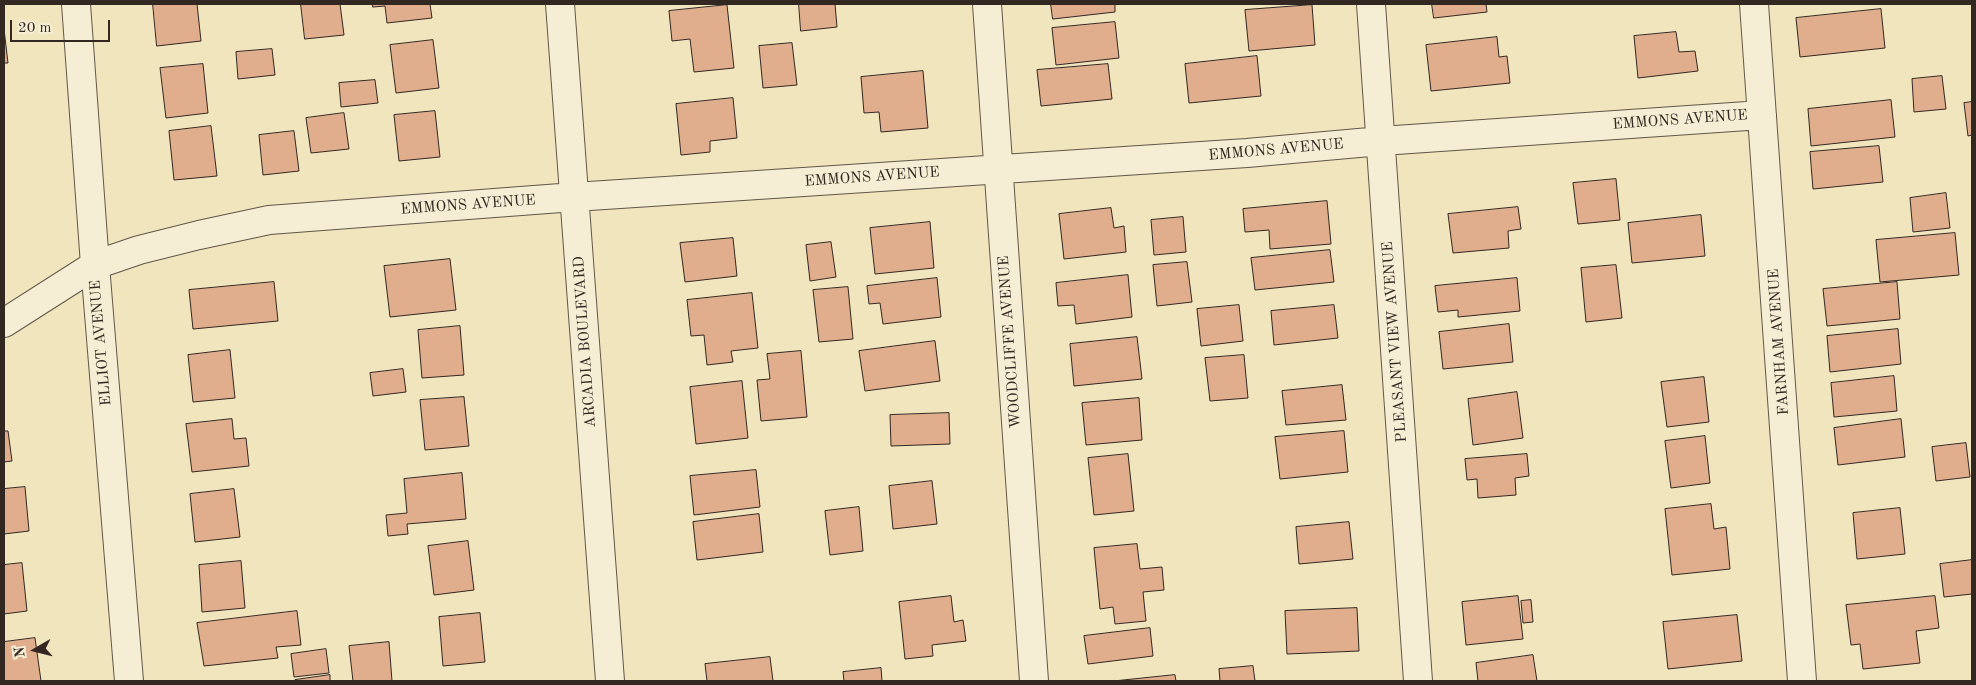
<!DOCTYPE html>
<style>
body{margin:0}
#map{position:relative;width:1976px;height:685px;overflow:hidden;background:#f0e5bd;font-family:"Old Standard TT",serif}
canvas{display:block}
.frame{position:absolute;inset:0;border:5px solid #332722;pointer-events:none}
.north{position:absolute;left:10px;top:625px;width:50px;height:50px;-webkit-text-stroke:4px #f5eed4;paint-order:stroke;rotate:262deg;font-size:14px;font-weight:700;line-height:20px;text-align:center;color:#332722}
.north::after{content:'';display:block;margin:auto;width:18px;height:22px;background:#332722;clip-path:polygon(50% 0,100% 100%,50% 72%,0 100%)}
.scale{position:absolute;left:10px;top:20px;width:100px;height:22px;box-sizing:border-box;border:2px solid #332722;border-top:0;padding-left:6px;font-size:15px;line-height:18px;white-space:nowrap;color:#332722;-webkit-text-stroke:4px #f5eed4;paint-order:stroke}
</style>
<div id="map">
<canvas width="1976" height="685"></canvas>
<div class="frame"></div>
<div class="north">N</div>
<div class="scale">20 m</div>
</div>
<script>
const ctx = document.querySelector('canvas').getContext('2d');
ctx.lineJoin = 'round';
function paint(path, color) { ctx.fillStyle = color; ctx.fill(path, 'evenodd'); }
function trace(path, color, width, dash) { ctx.strokeStyle = color; ctx.lineWidth = width; ctx.lineCap = dash ? 'butt' : 'round'; ctx.setLineDash(dash || []); ctx.stroke(path); }
function label(font, color, halo, rows, align = 'center') {
  ctx.font = font + ' "Old Standard TT",serif'; ctx.lineWidth = 5; ctx.setLineDash([]); ctx.textBaseline = 'middle'; ctx.strokeStyle = halo; ctx.fillStyle = color; for (const [text, x, y, turn = 0] of rows) {
    ctx.save(); ctx.translate(x, y); ctx.rotate((+turn || 0) * Math.PI / 180); ctx.textAlign = isNaN(turn) ? turn : align; if (halo) ctx.strokeText(text, 0, 0); ctx.fillText(text, 0, 0); ctx.restore();
  }
}
const building = new Path2D(`
 M 153,4 L 197,4 L 201,41 L 157,46 Z
 M 301,4 L 340,4 L 344,35 L 305,39 Z
 M 373,4 L 430,4 L 432,18 L 387,23 L 385,6 L 373,7 Z
 M 799,4 L 835,4 L 837,27 L 801,31 Z
 M 1051,4 L 1115,4 L 1115,12 L 1053,19 Z
 M 1432,4 L 1486,4 L 1487,12 L 1434,18 Z
 M 727,5 L 734,68 L 694,72 L 690,39 L 672,41 L 669,11 Z
 M 1312,5 L 1315,45 L 1249,51 L 1245,10 Z
 M 1881,9 L 1885,48 L 1800,57 L 1796,18 Z
 M 1115,22 L 1119,58 L 1056,65 L 1052,28 Z
 M 4,29 L 8,63 L 4,63 Z
 M 1676,32 L 1679,52 L 1695,51 L 1698,71 L 1638,78 L 1634,36 Z
 M 1497,37 L 1499,57 L 1507,56 L 1510,83 L 1431,91 L 1426,45 Z
 M 433,40 L 439,88 L 396,93 L 390,45 Z
 M 792,43 L 797,85 L 763,88 L 759,46 Z
 M 272,49 L 275,75 L 238,79 L 236,52 Z
 M 1257,56 L 1261,96 L 1189,103 L 1185,64 Z
 M 203,64 L 208,113 L 166,118 L 160,68 Z
 M 1108,64 L 1112,99 L 1041,106 L 1037,70 Z
 M 923,71 L 928,128 L 881,132 L 879,112 L 864,113 L 861,77 Z
 M 1942,76 L 1946,109 L 1914,112 L 1912,79 Z
 M 375,80 L 378,103 L 341,107 L 339,83 Z
 M 733,98 L 737,138 L 710,141 L 710,152 L 681,155 L 676,104 Z
 M 1891,100 L 1895,137 L 1811,146 L 1808,109 Z
 M 1972,102 L 1972,135 L 1968,136 L 1964,103 Z
 M 435,111 L 440,157 L 399,161 L 394,115 Z
 M 344,113 L 349,149 L 311,153 L 306,118 Z
 M 211,126 L 217,176 L 174,180 L 169,131 Z
 M 294,131 L 299,171 L 263,175 L 259,135 Z
 M 1879,146 L 1883,182 L 1813,189 L 1810,152 Z
 M 1616,179 L 1620,220 L 1578,224 L 1573,183 Z
 M 1946,193 L 1950,228 L 1913,232 L 1910,198 Z
 M 1327,201 L 1331,244 L 1270,249 L 1269,230 L 1245,232 L 1243,209 Z
 M 1518,207 L 1521,229 L 1508,231 L 1509,248 L 1453,253 L 1448,214 Z
 M 1111,208 L 1114,228 L 1124,226 L 1126,252 L 1064,259 L 1059,214 Z
 M 1701,215 L 1705,256 L 1632,263 L 1628,223 Z
 M 1183,217 L 1186,252 L 1154,255 L 1151,220 Z
 M 930,222 L 934,268 L 875,274 L 870,228 Z
 M 1955,233 L 1959,275 L 1880,282 L 1876,240 Z
 M 733,238 L 737,276 L 685,282 L 680,243 Z
 M 831,242 L 836,277 L 810,281 L 806,245 Z
 M 1330,250 L 1334,282 L 1255,290 L 1251,258 Z
 M 450,259 L 456,310 L 390,317 L 384,266 Z
 M 1187,262 L 1192,302 L 1157,306 L 1153,265 Z
 M 1616,265 L 1622,318 L 1586,322 L 1581,268 Z
 M 1128,275 L 1132,317 L 1076,324 L 1074,305 L 1058,306 L 1056,283 Z
 M 937,278 L 941,317 L 883,324 L 880,303 L 869,304 L 867,286 Z
 M 1517,278 L 1520,311 L 1458,317 L 1458,310 L 1438,312 L 1435,286 Z
 M 274,282 L 278,321 L 193,329 L 189,290 Z
 M 1897,282 L 1900,319 L 1827,326 L 1823,289 Z
 M 848,287 L 853,339 L 819,342 L 813,290 Z
 M 752,293 L 758,348 L 731,351 L 733,362 L 707,365 L 704,335 L 691,336 L 687,300 Z
 M 1239,305 L 1243,341 L 1201,346 L 1197,309 Z
 M 1334,305 L 1338,338 L 1274,345 L 1271,311 Z
 M 1509,324 L 1513,362 L 1443,369 L 1439,332 Z
 M 460,326 L 464,375 L 422,378 L 418,330 Z
 M 1898,329 L 1901,364 L 1830,372 L 1827,336 Z
 M 1137,337 L 1142,379 L 1074,386 L 1070,344 Z
 M 935,341 L 940,381 L 865,391 L 859,351 Z
 M 230,350 L 235,398 L 193,402 L 188,355 Z
 M 801,351 L 807,417 L 761,421 L 757,380 L 770,379 L 767,354 Z
 M 1244,355 L 1248,398 L 1210,401 L 1205,358 Z
 M 403,369 L 406,392 L 373,396 L 370,373 Z
 M 1894,376 L 1897,411 L 1834,417 L 1831,383 Z
 M 1704,377 L 1709,422 L 1667,427 L 1661,382 Z
 M 742,381 L 748,438 L 696,444 L 690,387 Z
 M 1342,385 L 1346,420 L 1286,425 L 1282,391 Z
 M 1517,392 L 1523,438 L 1473,445 L 1468,399 Z
 M 464,397 L 469,446 L 425,450 L 420,400 Z
 M 1139,398 L 1142,440 L 1086,445 L 1082,403 Z
 M 949,413 L 950,444 L 891,446 L 890,415 Z
 M 232,419 L 234,439 L 246,438 L 249,466 L 192,472 L 186,424 Z
 M 1901,419 L 1905,457 L 1838,465 L 1834,428 Z
 M 4,431 L 8,431 L 12,461 L 4,462 Z
 M 1344,431 L 1348,472 L 1280,479 L 1275,437 Z
 M 1705,436 L 1710,483 L 1671,488 L 1665,441 Z
 M 1966,443 L 1970,477 L 1936,481 L 1932,447 Z
 M 1128,454 L 1134,511 L 1094,515 L 1088,458 Z
 M 1527,454 L 1529,476 L 1515,478 L 1516,495 L 1478,498 L 1477,479 L 1467,480 L 1465,459 Z
 M 756,470 L 760,507 L 694,515 L 690,476 Z
 M 462,473 L 466,519 L 407,524 L 408,534 L 388,536 L 386,515 L 407,513 L 404,479 Z
 M 932,481 L 937,524 L 893,529 L 889,486 Z
 M 25,487 L 29,531 L 4,534 L 4,489 Z
 M 234,489 L 240,537 L 195,542 L 190,494 Z
 M 1711,504 L 1714,529 L 1726,527 L 1730,569 L 1672,575 L 1665,509 Z
 M 859,507 L 863,551 L 830,555 L 825,511 Z
 M 1900,508 L 1905,554 L 1857,559 L 1853,513 Z
 M 759,514 L 763,552 L 697,560 L 693,522 Z
 M 1349,522 L 1353,559 L 1299,564 L 1296,527 Z
 M 468,541 L 474,590 L 434,595 L 428,546 Z
 M 1137,544 L 1140,569 L 1162,567 L 1164,590 L 1143,592 L 1146,621 L 1115,624 L 1113,607 L 1100,609 L 1094,548 Z
 M 1972,560 L 1972,594 L 1944,597 L 1940,564 Z
 M 241,561 L 245,608 L 202,612 L 199,565 Z
 M 22,563 L 27,611 L 4,614 L 4,565 Z
 M 951,596 L 954,622 L 963,620 L 966,641 L 932,645 L 933,656 L 905,659 L 899,602 Z
 M 1518,596 L 1523,639 L 1466,645 L 1462,602 Z
 M 1935,596 L 1939,628 L 1916,631 L 1920,663 L 1863,669 L 1860,644 L 1851,645 L 1846,605 Z
 M 1531,600 L 1533,622 L 1523,623 L 1521,601 Z
 M 1357,608 L 1359,651 L 1287,654 L 1285,611 Z
 M 297,611 L 301,645 L 276,647 L 278,658 L 204,666 L 197,623 Z
 M 480,613 L 485,662 L 443,666 L 439,617 Z
 M 1737,615 L 1742,661 L 1668,669 L 1663,622 Z
 M 1150,628 L 1153,656 L 1088,664 L 1084,636 Z
 M 35,638 L 41,681 L 4,681 L 4,642 Z
 M 389,642 L 392,681 L 353,681 L 349,646 Z
 M 326,649 L 329,673 L 294,677 L 291,654 Z
 M 1533,655 L 1537,681 L 1478,681 L 1476,663 Z
 M 770,657 L 773,681 L 707,681 L 705,664 Z
 M 1253,666 L 1255,681 L 1220,681 L 1219,669 Z
 M 881,668 L 882,681 L 844,681 L 843,672 Z
 M 330,675 L 330,681 L 295,681 L 295,680 Z
 M 1175,675 L 1176,681 L 1114,681 Z`);
const minor = new Path2D(`
 M 76,4 L 95,265 L 129,681
 M 560,4 L 610,681
 M 987,4 L 1034,681
 M 1371,4 L 1418,681
 M 1754,4 L 1802,681
 M 4,323 L 95,265 L 139,250 L 199,235 L 269,220 L 574,197 L 1247,153 L 1381,141 L 1762,115`);
const streetNames = [
 ["EMMONS AVENUE",1680,120,-4],
 ["EMMONS AVENUE",1276,150,-5],
 ["EMMONS AVENUE",872,177,-4],
 ["EMMONS AVENUE",468,205,-4],
 ["ARCADIA BOULEVARD",585,342,-94],
 ["WOODCLIFFE AVENUE",1010,342,-94],
 ["PLEASANT VIEW AVENUE",1395,342,-94],
 ["FARNHAM AVENUE",1779,342,-94],
 ["ELLIOT AVENUE",101,343,-95]
];
paint(building, '#e0ad8d');
trace(building, '#332722', 1);
trace(minor, '#625649', 30);
trace(minor, '#f5eed4', 28);
label('15px', '#332722', '#f5eed4', streetNames);
</script>
